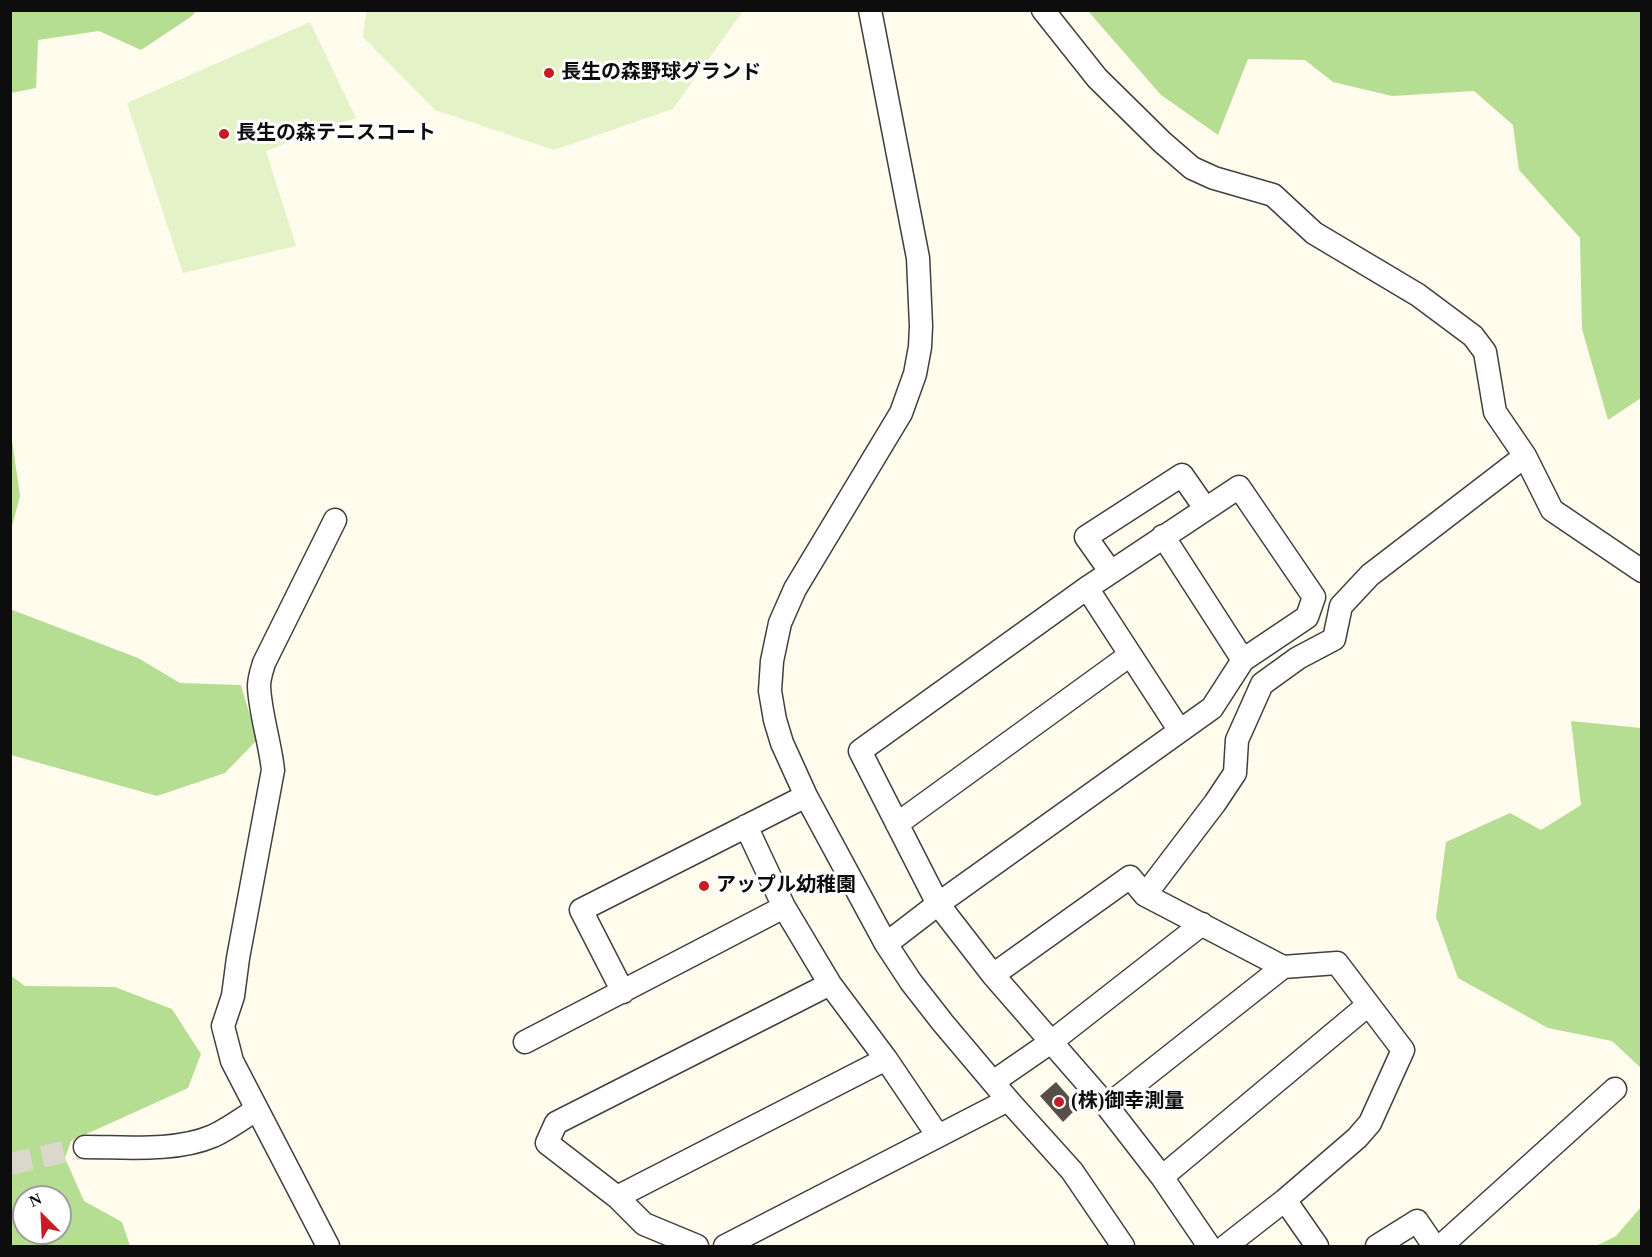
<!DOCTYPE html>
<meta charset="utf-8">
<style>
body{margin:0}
#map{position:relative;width:1652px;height:1257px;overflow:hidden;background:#fffbed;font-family:"Times New Roman",serif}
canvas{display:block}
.frame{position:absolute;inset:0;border:12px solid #0d0d0d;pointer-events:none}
.north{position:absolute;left:12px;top:1185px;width:60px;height:60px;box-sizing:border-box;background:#fff;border:2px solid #9e9e9e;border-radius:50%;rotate:336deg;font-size:16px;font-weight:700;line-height:24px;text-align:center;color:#0d0d0d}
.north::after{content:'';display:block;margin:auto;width:21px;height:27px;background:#c71c25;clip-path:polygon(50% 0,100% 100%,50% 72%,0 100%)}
</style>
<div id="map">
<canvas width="1652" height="1257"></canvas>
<div class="frame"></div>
<div class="north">N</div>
</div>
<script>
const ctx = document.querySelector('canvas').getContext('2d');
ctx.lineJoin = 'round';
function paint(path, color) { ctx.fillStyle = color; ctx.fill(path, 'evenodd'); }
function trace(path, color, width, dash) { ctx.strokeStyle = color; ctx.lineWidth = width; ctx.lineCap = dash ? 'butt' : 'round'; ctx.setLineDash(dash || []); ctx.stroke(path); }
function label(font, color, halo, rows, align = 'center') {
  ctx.font = font + ' "Times New Roman","Noto Sans JP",serif'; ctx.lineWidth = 6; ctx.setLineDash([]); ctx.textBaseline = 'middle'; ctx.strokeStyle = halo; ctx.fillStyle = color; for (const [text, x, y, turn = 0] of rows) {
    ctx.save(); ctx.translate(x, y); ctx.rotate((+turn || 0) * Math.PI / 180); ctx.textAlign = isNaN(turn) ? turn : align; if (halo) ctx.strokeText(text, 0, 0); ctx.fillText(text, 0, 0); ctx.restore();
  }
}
const forest = new Path2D(`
 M 10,11 L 11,10 L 196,11 L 192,16 L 141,50 L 99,31 L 38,40 L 36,88 L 11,93 Z
 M 1088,11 L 1641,11 L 1641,398 L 1608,420 L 1582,329 L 1580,238 L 1519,170 L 1513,125 L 1474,91 L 1392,96 L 1333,82 L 1305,60 L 1248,59 L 1218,135 L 1161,95 Z
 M 11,433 L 20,496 L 11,530 L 10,530 Z
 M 10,609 L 138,658 L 180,683 L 241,685 L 257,740 L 225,773 L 157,796 L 11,755 Z
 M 1571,721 L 1641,728 L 1641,1068 L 1612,1041 L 1548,1028 L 1458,978 L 1436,917 L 1446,842 L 1510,813 L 1541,830 L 1581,805 Z
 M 10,975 L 25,986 L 115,987 L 172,1009 L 201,1054 L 188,1088 L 71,1141 L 65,1158 L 84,1201 L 122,1222 L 130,1246 L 11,1246 ZM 24,1197 L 60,1197 L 60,1233 L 24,1233 Z
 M 1641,1207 L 1641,1246 L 1596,1246 L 1616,1236 Z`);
const pitch = new Path2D(`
 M 366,11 L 366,10 L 743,11 L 673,109 L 554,150 L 435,110 L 363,37 Z
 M 310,22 L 356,118 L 266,151 L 296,246 L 183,273 L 127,103 Z`);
const building = new Path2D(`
 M 1056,1082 L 1078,1107 L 1063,1122 L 1040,1096 Z`);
const minorTunnel = new Path2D(`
 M 10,1164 L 85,1147`);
const minor = new Path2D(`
 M 870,10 L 918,258 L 921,326 L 920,347 L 915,374 L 901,413 L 795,589 L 780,623 L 772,661 L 770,691 L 775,720 L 782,743 L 806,796 L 886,944 L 911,982 L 943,1023 L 1008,1100 L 1072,1171 L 1123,1246
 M 1043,10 L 1097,78 L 1162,142 L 1192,168 L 1214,178 L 1273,195 L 1314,233 L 1418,295 L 1473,336 L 1485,352 L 1495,412 L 1525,456 L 1552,510 L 1642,571
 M 1163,536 L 1243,660
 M 1110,571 L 1086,537 L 1182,475 L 1205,508
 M 1087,588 L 1180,731
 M 897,824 L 1130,655
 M 746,826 L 784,907 L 830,984 L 886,1059 L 938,1136
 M 1145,895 L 1215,803 L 1235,773 L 1237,740 L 1262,684 L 1298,658 L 1334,639 L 1341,606 L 1370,575 L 1525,456
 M 886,944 L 938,904 L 1212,708 L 1243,660 L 1307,617 L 1314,597 L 1239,487 L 1087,588 L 860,751 L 938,904 L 993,975 L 1107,1106 L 1162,1177 L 1209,1246
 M 993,975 L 1130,877 L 1145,895 L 1283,967
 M 623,992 L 581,910 L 806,796
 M 525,1042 L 784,907
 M 993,1082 L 1051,1042 L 1202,924
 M 1107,1106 L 1283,967 L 1337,963 L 1403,1050 L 1370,1123 L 1357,1138 L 1285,1200 L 1226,1246
 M 85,1147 C 125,1147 176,1152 213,1136 C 228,1129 243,1118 257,1109
 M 1162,1177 L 1368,1005
 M 617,1197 L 886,1059
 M 1285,1200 L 1317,1246
 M 328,1246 L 232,1061 L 223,1026 L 233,996 L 238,958 L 273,770 C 270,742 260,713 259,686 C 259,678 262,670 264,663 L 335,520
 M 697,1246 L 644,1224 L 617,1197 L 547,1143 L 556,1123 L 830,984
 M 725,1246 L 1008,1100
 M 1377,1246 L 1417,1221 L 1434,1246
 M 1441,1246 L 1615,1089`);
const markers = [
 [549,73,6,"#c71c25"],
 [224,134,6,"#c71c25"],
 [704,886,6,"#c71c25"],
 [1059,1102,6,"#c71c25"]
];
const poiNames = [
 ["長生の森野球グランド",561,73],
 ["長生の森テニスコート",236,134],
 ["アップル幼稚園",716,886],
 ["(株)御幸測量",1071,1102]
];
paint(forest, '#b5de92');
paint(pitch, '#e4f3c7');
paint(building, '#574e49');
trace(minorTunnel, '#dbd7cb', 22, [22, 11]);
trace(minor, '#404040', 25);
trace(minor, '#fff', 22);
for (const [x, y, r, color] of markers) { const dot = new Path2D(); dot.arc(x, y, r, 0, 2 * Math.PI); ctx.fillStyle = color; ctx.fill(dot); trace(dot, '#fff', 2); }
label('bold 20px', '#0d0d0d', '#fff', poiNames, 'left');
</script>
